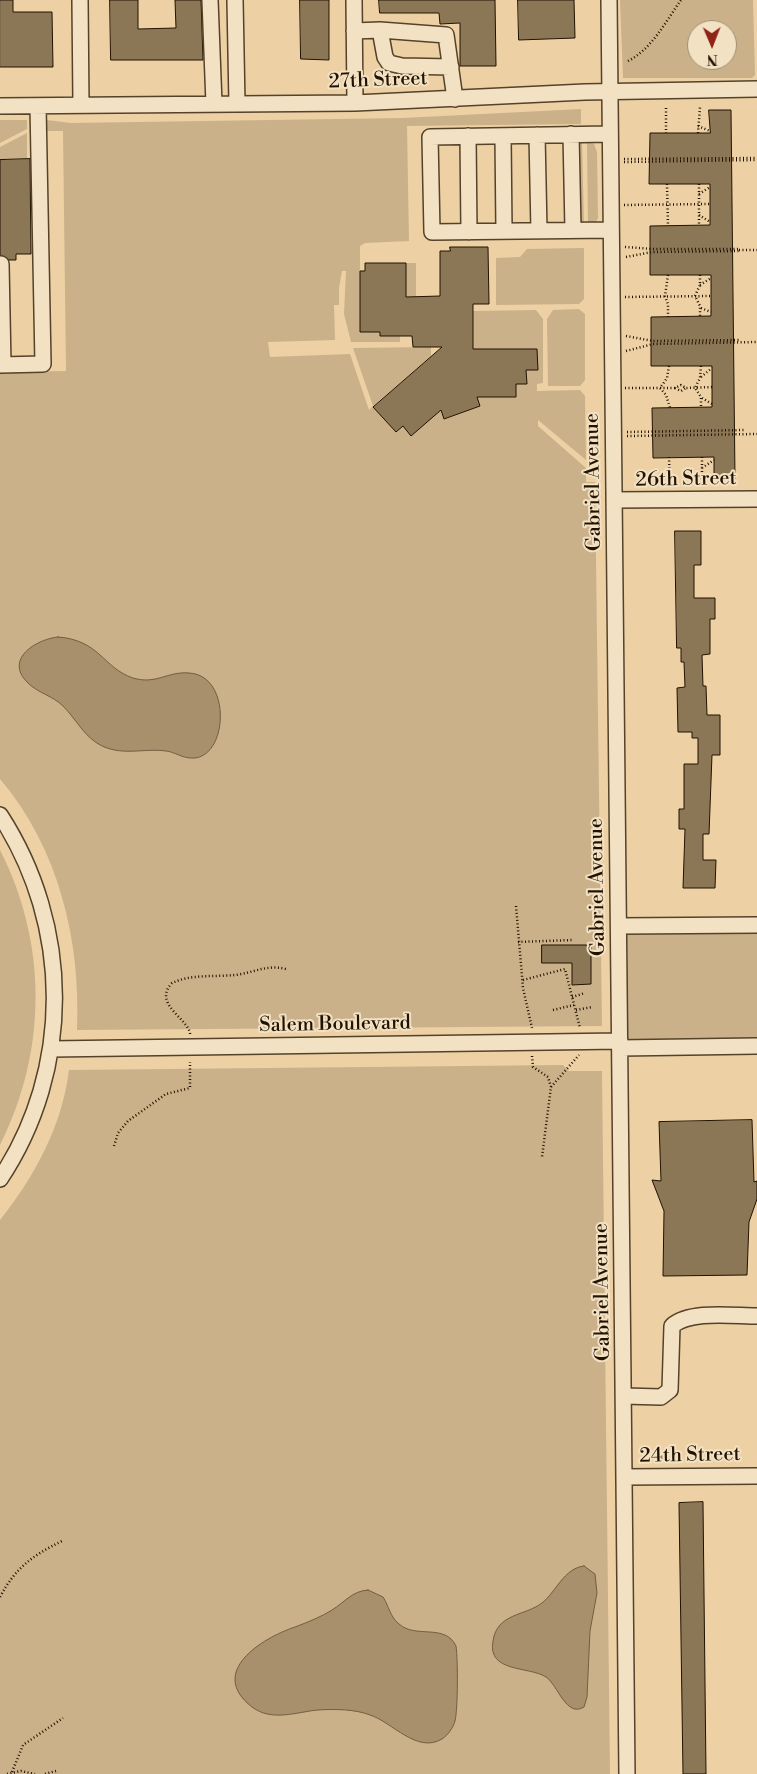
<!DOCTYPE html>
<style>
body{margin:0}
#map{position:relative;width:757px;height:1774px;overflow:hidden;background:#edd1a5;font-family:"Libre Bodoni",serif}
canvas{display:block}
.north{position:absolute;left:687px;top:20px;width:50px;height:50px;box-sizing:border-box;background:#f3e1c4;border:1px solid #9f8f76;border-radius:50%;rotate:179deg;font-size:14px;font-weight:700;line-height:20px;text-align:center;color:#211300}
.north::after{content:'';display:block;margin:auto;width:18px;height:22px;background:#8f2418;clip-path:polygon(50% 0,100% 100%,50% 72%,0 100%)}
</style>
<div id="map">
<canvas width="757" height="1774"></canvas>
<div class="north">N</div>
</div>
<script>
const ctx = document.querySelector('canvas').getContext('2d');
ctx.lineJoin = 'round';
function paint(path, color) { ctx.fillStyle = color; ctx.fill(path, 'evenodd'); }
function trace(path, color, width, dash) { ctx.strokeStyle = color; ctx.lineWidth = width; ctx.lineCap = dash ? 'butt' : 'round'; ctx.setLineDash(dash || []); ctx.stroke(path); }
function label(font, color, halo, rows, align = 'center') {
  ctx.font = font + ' "Libre Bodoni",serif'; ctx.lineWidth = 4; ctx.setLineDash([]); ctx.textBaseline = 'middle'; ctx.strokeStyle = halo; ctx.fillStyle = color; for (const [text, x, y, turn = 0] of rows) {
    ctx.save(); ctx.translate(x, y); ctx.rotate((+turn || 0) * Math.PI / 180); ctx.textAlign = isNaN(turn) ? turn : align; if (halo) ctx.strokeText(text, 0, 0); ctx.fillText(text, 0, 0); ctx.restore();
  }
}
const green = new Path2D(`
 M 620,0 L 753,0 L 755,75 L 752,78 L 623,78 ZM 697,30 L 727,30 L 727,60 L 697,60 Z
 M 581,109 L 581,124 L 407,126 L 409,241 L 365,243 L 360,246 L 360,332 L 380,332 L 381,336 L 400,336 L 400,342 L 351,342 L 344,314 L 346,271 L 342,271 L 339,288 L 339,305 L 334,305 L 335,340 L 268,342 L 270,357 L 350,354 L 369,410 L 373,406 L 353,348 L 431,347 L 431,356 L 373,406 L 396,432 L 403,426 L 441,410 L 445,419 L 480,406 L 477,397 L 516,396 L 516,384 L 526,384 L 526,370 L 537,370 L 537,349 L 473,349 L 473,311 L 536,310 L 543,319 L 543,383 L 537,384 L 537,391 L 580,390 L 585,396 L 586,460 L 538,420 L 538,426 L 586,468 L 586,482 L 595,482 L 602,1026 L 77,1030 C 81,942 59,848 0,779 L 0,372 L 66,371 L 63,131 L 47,131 L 47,120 L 71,123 L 403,118 Z
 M 0,120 L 27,120 L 27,129 L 0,143 Z
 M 27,133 L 27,160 L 0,159 L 0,147 Z
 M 582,141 L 584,226 L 580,225 L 578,144 Z
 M 587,141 L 594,144 L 597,152 L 598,218 L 594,225 L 588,226 Z
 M 584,248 L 584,299 L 579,304 L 496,305 L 496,258 L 520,257 L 527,249 Z
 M 406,263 L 416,263 L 416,297 L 406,297 Z
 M 579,309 L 585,314 L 585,380 L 580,386 L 548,386 L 547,319 L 553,310 Z
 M 0,850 C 48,944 47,1052 0,1145 Z
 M 757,925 L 757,1046 L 620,1048 L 619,926 Z
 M 563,1065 L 569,1071 L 602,1071 L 610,1774 L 0,1774 L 0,1220 C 35,1176 62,1126 69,1070 Z`);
const water = new Path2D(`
 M 58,637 C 100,640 103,668 133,678 C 156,685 168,671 189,673 C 233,675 228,761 191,758 C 182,758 175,752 166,751 C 144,748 124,756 102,746 C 84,737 77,720 63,706 C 53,696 38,693 28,683 C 3,659 37,639 58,637 Z
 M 584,1566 L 595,1574 L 597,1593 L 590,1631 L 587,1697 L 584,1707 C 566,1718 558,1685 546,1677 C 529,1666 487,1673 493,1641 C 497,1613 525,1616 542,1603 C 556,1592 564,1568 584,1566 Z
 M 368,1590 L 383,1597 C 389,1606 390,1617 399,1624 C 416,1639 445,1623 456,1646 C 458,1659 458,1709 455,1721 C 453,1728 448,1735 442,1739 C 417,1754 392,1722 370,1715 C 355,1709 334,1709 318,1710 C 296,1712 272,1722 252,1707 C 207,1672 262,1638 295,1627 C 308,1622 321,1617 332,1610 C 345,1602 352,1591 368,1590 Z`);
const building = new Path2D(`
 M 0,0 L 13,0 L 13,12 L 52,12 L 53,67 L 0,67 Z
 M 110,0 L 138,0 L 138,29 L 176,28 L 175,0 L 201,0 L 203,60 L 111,60 Z
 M 300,0 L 329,0 L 329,60 L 301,59 Z
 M 379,0 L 495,0 L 496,66 L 460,66 L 460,23 L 440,24 L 439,13 L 380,13 Z
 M 518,0 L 574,0 L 575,38 L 519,40 Z
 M 709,110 L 731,110 L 735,479 L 714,480 L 714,457 L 653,458 L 652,408 L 712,407 L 712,366 L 651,366 L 651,317 L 711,316 L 711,275 L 650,275 L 650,226 L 710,225 L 710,184 L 649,184 L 650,133 L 710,133 Z
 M 30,159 L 31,254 L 16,254 L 16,260 L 9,260 L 0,255 L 0,160 Z
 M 450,247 L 488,247 L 489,304 L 473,304 L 473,349 L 537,349 L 538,370 L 526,370 L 527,384 L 516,384 L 516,397 L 477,397 L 480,406 L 444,419 L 441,410 L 411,436 L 403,426 L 396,432 L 373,407 L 442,347 L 413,347 L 412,336 L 380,336 L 380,332 L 360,332 L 360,271 L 365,271 L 365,263 L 406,263 L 406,297 L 440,296 L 440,251 L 450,251 Z
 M 675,531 L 701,531 L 701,565 L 694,565 L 694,598 L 715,598 L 715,619 L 710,619 L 710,654 L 702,655 L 703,686 L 706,686 L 707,715 L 720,715 L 720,755 L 712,755 L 709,834 L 703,834 L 703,860 L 716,860 L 715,888 L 683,888 L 685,829 L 679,829 L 679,809 L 684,809 L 684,764 L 698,764 L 698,738 L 692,738 L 692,732 L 678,732 L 677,688 L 685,687 L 684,662 L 681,662 L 681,648 L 677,648 Z
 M 542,945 L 591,945 L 591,984 L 572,985 L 572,963 L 542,963 Z
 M 752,1120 L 754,1182 L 757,1181 L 757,1199 L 749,1222 L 747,1275 L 663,1276 L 664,1211 L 652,1180 L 661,1181 L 659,1122 Z
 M 703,1502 L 706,1774 L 683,1774 L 679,1503 Z`);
const path = new Path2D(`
 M 628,61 C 652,49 666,21 681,0
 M 666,108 L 666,133
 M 698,126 L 710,131
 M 698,133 L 700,107
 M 624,159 L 757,158
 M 624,162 L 757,160
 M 667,184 L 668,226
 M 699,184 L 699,225
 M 699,194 L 710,187
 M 624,205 L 710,204
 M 699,215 L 710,222
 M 625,247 L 652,249 L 739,249
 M 739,250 L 757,250
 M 626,257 L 652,252 L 739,251
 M 668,275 L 665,296 L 668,304 L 668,317
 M 700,275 L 700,285 L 695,296 L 700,306 L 700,316
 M 700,285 L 711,278
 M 625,297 L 711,296
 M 701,308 L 711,312
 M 626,336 L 653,341 L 739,340
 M 626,351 L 653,344 L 757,342
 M 669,366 L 667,378 L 660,388 L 666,395 L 670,408
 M 701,366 L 700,378 L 695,388 L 701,397 L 701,407
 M 701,377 L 712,368
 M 625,388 L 675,388 L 681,385 L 686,388 L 712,387
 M 675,388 L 681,391 L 686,388
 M 702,398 L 712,404
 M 627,432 L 746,430
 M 627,436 L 757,434
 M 669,457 L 670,486
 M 702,457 L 702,485
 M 702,468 L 714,460
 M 516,906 L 523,988 L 532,1028
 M 518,942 L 573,940
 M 523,980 L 565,969 L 580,1028
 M 572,997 L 585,993
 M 553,1010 L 574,1005
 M 576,1010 L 592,1007
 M 190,1034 C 189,1019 152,1004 172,983 C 191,974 214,977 235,975 C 253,973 267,964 286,969
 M 532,1056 L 533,1067 L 548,1077 L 551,1087 L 542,1157
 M 551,1087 L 579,1055
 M 114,1146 L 118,1133 L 128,1121 L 166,1094 L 190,1088 L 190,1062
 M 0,1597 C 16,1567 32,1556 62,1541
 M 12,1772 L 23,1745 L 63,1718
 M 7,1774 L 21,1771 L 35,1774
 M 45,1774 L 56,1771`);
const minor = new Path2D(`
 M 80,0 L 81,105
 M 210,0 L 214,104
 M 235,0 L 237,104
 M 354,0 L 355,103
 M 609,0 L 627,1774
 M 380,30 L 385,57 L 389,63 L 402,66 L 451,67
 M 354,31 L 380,30 L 446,35 L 455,99
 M 0,106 L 355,103 L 585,92 L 757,89
 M 571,134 L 573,230
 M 610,134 L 430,137 L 432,232 L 611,230
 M 537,135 L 539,231
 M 468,136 L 469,232
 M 503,136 L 504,231
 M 1,264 L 3,365
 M 0,365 L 43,364 L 38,106
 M 614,500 L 757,499
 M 0,815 C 72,926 73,1069 0,1179
 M 619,926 L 757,925
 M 620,1048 L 757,1046
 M 51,1049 L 620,1041
 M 624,1396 L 661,1397 L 670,1390 L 672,1326 C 690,1310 733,1316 757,1316
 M 624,1477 L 757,1476`);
const streetNames = [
 ["27th Street",378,81,-2],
 ["26th Street",686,480,-1],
 ["Gabriel Avenue",594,482,-91],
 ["Gabriel Avenue",598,887,-91],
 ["Salem Boulevard",335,1025,-1],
 ["Gabriel Avenue",603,1292,-91],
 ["24th Street",690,1456,-1]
];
paint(green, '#cab189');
paint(water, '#a8906d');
trace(water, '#725e41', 1);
paint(building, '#8b7656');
trace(building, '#211300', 1);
trace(minor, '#544229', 18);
trace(path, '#211300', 2.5, [1, 2.5]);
trace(minor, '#f3e1c4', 15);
label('20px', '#211300', '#f3e1c4', streetNames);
</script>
